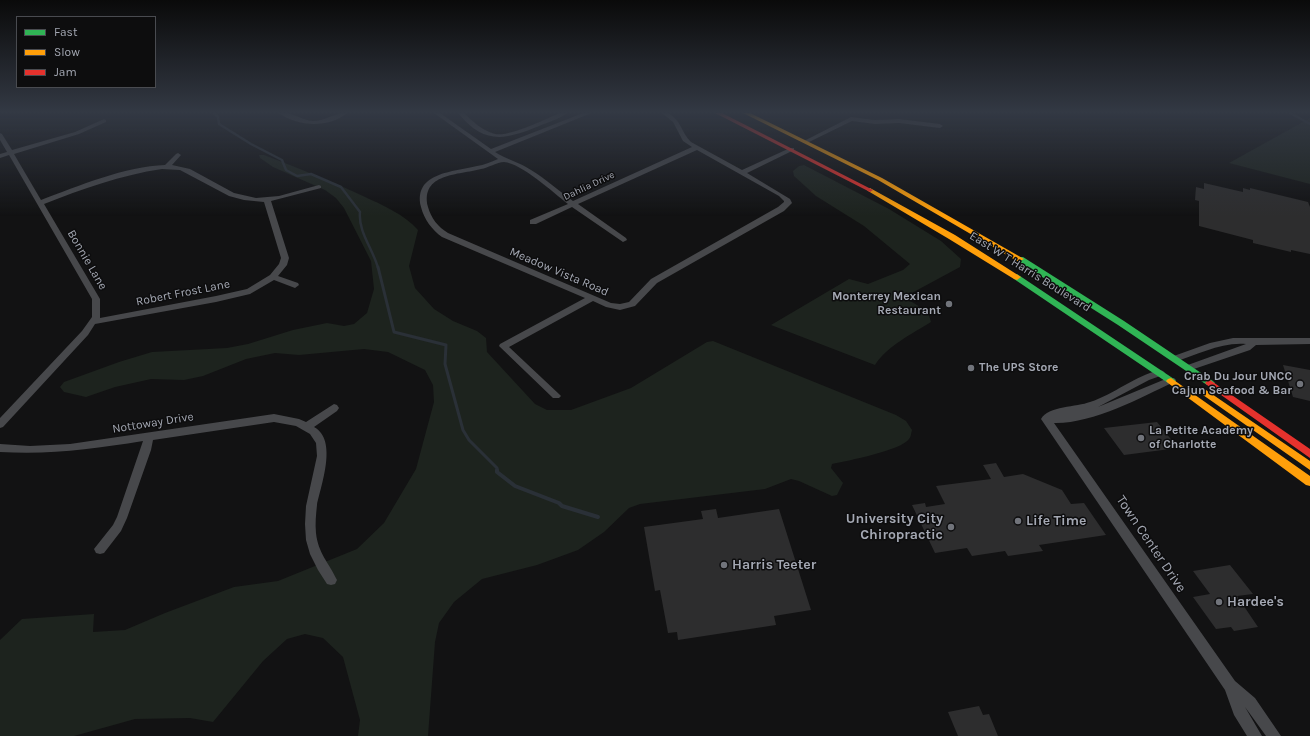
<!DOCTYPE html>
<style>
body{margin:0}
#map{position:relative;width:1310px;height:736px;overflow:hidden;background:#121213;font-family:Karla,sans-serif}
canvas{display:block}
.legend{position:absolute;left:16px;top:16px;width:140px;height:72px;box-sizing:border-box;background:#0d0d0e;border:1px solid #494b50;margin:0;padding:5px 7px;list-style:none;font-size:12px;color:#a4a8b3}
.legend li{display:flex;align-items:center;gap:8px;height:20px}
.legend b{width:20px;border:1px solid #494b50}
</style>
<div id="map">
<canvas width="1310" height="736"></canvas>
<ul class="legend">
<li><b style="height:5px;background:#30b455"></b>Fast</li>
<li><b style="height:5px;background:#ff9f0a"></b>Slow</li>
<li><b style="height:5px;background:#e5322d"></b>Jam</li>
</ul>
</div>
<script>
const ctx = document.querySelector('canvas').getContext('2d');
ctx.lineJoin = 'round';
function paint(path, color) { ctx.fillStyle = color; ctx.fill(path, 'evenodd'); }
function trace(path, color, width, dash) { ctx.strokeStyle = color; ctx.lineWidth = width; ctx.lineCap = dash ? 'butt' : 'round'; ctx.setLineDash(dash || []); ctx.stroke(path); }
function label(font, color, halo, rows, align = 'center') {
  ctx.font = font + ' Karla,sans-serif'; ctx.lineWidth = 3; ctx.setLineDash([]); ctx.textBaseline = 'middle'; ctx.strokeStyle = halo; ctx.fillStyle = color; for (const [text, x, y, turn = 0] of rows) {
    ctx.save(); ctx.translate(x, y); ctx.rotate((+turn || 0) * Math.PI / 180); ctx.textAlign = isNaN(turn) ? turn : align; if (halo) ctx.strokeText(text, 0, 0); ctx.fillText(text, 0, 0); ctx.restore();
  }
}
const green = new Path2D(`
 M 1310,118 L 1310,184 L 1229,163 Z
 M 259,155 L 264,155 C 298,168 331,181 363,196 C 382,205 404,214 418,230 L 409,266 L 415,288 L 434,309 L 453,321 L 477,331 L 486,338 L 487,352 L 535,404 L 547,410 L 571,410 L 631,388 L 707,342 L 713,341 L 896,415 L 906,421 L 912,430 C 911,433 911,437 909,439 C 902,450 847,461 832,464 L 831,468 L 843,483 L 837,495 L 832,496 L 799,481 L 791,479 L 765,489 L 640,504 L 629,508 L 604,532 L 578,550 L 537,565 L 482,579 L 454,602 L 439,623 L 435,642 L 428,736 L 358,736 L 360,720 L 343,657 L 323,638 L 305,634 L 287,639 L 263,661 L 213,722 L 190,718 L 135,719 L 74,736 L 0,736 L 0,640 L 22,619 L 94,614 L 93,632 L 125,630 L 165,613 L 234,587 L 278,581 L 357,549 L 384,523 L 416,469 L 434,402 L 433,385 L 425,370 L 388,352 L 364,349 L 299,355 L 275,353 L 246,359 L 203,376 L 184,380 L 151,379 L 115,387 L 86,397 L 64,392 L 60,387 L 64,382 L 119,362 L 152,352 L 227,348 L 248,344 L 293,330 L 327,323 L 344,326 L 354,324 L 367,313 L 374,289 L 371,261 L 344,208 L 336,198 L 325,190 L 273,167 L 260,158 Z
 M 804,165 L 889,209 L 941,241 L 961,259 L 960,267 L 910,294 L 909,300 L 928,312 L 931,322 C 912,334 887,346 875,365 L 771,325 L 849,279 L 868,284 L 903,270 L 910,264 L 864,226 L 816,196 L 794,176 L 793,171 L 799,166 Z`);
const streamFar2 = new Path2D(`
 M 214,113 L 218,117 L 219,124 L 251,144 L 282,160 L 286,170 L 297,176 L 311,174 L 341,187 L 360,212 C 358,232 373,249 378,268
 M 1290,113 L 1310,124`);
const streamFar1 = new Path2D(`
 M 378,267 L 394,332 L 446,345 L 445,364 L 463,430 L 469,440 L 497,468 L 497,471`);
const stream = new Path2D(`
 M 497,470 L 497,472 L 515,486 L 559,503 L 562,506 L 598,517`);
const building = new Path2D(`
 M 1204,183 L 1243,192 L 1243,188 L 1250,190 L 1250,188 L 1308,202 L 1310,207 L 1310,254 L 1291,250 L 1291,252 L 1253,243 L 1253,240 L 1199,226 L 1199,201 L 1195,200 L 1196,187 L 1204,189 Z
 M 1283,365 L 1310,370 L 1310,401 L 1293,397 Z
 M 1157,422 L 1178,448 L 1124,455 L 1104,428 Z
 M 996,463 L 1004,477 L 1023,474 L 1062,490 L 1071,504 L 1084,503 L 1106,535 L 1039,545 L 1043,551 L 1008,556 L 1005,551 L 972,556 L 967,548 L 935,553 L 912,505 L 925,503 L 926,507 L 945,504 L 936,486 L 991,479 L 983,465 Z
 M 716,509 L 718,518 L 779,509 L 811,610 L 774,616 L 776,625 L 678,640 L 677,632 L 668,633 L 660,590 L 655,591 L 644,527 L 703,519 L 701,511 Z
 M 1230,565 L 1253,594 L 1237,596 L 1258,627 L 1234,631 L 1231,627 L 1216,629 L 1193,597 L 1210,594 L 1193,571 Z
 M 979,706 L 983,715 L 989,714 L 998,736 L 958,736 L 948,712 Z`);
const street = new Path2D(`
 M 279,113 C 291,111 301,120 313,121 C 325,121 336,112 347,113 C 330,128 297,127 279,113 Z
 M 434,113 L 440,113 L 491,149 L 583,113 L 590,113 L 589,114 L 495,152 C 506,159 519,162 531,170 C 546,179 559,191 573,201 L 692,147 L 683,141 L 673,122 L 662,113 L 668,113 C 682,121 681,132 691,142 L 742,170 L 790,148 L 794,148 L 794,150 L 747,173 L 790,199 L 792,203 L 784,211 L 657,283 L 635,306 L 620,310 L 606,307 L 593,301 L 509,347 L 559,394 L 561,396 L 559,398 L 553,398 L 499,346 L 500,344 L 585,298 L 442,237 C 432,230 424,219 421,207 C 413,172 454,172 477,166 C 484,165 491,162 498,159 ZM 697,150 L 779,196 L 784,201 L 784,202 L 778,207 L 651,279 L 629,302 L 620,304 L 611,303 L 448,233 C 438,227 431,218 428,207 C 420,173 459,175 481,169 C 488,168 497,162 504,162 C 521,163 554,193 568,204 L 530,220 L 530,224 L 536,224 L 572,207 L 623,242 L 627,240 L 626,238 L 578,204 Z
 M 458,113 L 464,113 C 472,121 483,131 495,134 C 510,137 545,119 560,113 L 567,113 C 560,119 548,122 539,126 C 505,140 484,145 458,113 Z
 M 851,117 L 875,120 L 899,119 L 940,124 L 943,126 L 940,128 L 899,123 L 875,124 L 852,121 L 807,143 L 802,142 Z
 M 104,119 L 106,120 L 106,122 L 79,134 L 14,154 L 41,200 C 78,186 126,166 165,165 L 176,154 L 178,153 L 181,155 L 172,165 L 190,169 L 234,193 L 256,198 L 279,196 L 319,185 L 321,186 L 321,188 L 271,201 L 289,258 L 287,265 L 278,276 L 298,283 L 299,285 L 295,288 L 274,280 L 250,294 L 216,302 L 95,324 L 88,335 L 3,427 L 0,428 L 0,418 L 82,331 L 92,317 L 92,299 L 9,155 L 0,158 L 0,154 L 7,152 L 0,140 L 0,133 L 2,134 L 12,150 L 75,132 ZM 162,169 L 180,170 L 229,196 L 244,200 L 264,202 L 281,258 L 279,264 L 270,275 L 247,289 L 216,296 L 100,318 L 100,299 L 44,204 C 82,189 121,175 162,169 Z
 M 1233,338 L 1310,338 L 1310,344 L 1256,345 L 1250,350 L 1188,371 L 1185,370 L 1184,368 L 1185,366 L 1246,344 C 1220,342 1198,355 1174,362 L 1170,359 L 1171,357 L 1210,343 Z
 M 1160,370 L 1163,371 L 1165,373 L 1163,375 L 1149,380 L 1098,407 L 1168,378 L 1174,378 L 1176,380 L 1174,382 C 1140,398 1092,424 1054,423 L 1235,681 L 1255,698 L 1281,736 L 1266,736 L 1245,707 L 1262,736 L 1247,736 L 1234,715 L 1225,690 L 1041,419 C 1048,406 1077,407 1090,402 C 1115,394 1134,376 1160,370 Z
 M 334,404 L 337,405 L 339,408 L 337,411 L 314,427 C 338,440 321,485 317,505 C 316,514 315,524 316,533 C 318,553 329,563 337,580 L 335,584 L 331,585 L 327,584 L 318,570 L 310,554 L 306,540 L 305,524 L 306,506 L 317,456 L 316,443 L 310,434 L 296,426 L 274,422 L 153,440 L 151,450 L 127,518 L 121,531 L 104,553 L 100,554 L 96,553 L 94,549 L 113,525 L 117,517 L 143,441 C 93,449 51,455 0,452 L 0,444 L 30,446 L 70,444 L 274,414 L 299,419 L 306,422 Z`);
const fast = new Path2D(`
 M 1017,257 L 1023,257 L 1124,321 L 1213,381 L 1215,383 L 1213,385 L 1207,385 L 1118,325 L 1017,261 L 1016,259 Z
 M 1017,274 L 1174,379 L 1176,381 L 1174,383 L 1168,383 L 1014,279 L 1013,277 Z`);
const slow = new Path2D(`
 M 743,113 L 750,113 L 882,178 L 1024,259 L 1020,261 L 1017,261 L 878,180 Z
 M 870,188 L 955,235 L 1021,277 L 1017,280 L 1014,279 L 949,239 L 868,191 L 867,190 Z
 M 1171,378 L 1310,476 L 1310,486 L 1306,485 L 1168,383 L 1166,381 L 1168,379 Z
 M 1206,390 L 1310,461 L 1310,470 L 1203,395 L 1201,393 L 1203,391 Z`);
const jam = new Path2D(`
 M 715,113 L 722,113 L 873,190 L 870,192 L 868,191 Z
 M 1210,380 L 1310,449 L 1310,458 L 1207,385 L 1205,383 L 1207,381 Z`);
const markers = [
 [949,304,4,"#71747b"],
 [971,368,4,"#71747b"],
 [1300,384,4,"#71747b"],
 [1141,438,4,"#71747b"],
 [1018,521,4,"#71747b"],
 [951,527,4,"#71747b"],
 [724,565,4,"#71747b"],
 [1219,602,4,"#71747b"]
];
const farStreetnames = [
 ["Dahlia Drive",589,186,-25]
];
const streetNames = [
 ["Bonnie Lane",87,260,60],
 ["Meadow Vista Road",559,272,23],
 ["East W T Harris Boulevard",1030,272,32],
 ["Robert Frost Lane",183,293,-11],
 ["Nottoway Drive",153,423,-9]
];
const poiNames = [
 ["Monterrey Mexican",941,297],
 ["Restaurant",941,311],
 ["The UPS Store",979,368,"left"],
 ["Crab Du Jour UNCC",1292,377],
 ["Cajun Seafood & Bar",1292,391],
 ["La Petite Academy",1149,431,"left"],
 ["of Charlotte",1149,445,"left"]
];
const nearPoinames = [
 ["University City",943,519,"right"],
 ["Chiropractic",943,535,"right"],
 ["Life Time",1026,521],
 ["Harris Teeter",732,565],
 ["Hardee's",1227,602]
];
const nearStreetnames = [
 ["Town Center Drive",1151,544,56]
];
paint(green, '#1d231e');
trace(streamFar2, '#2a3037', 2.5);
trace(streamFar1, '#2a3037', 3);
trace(stream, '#2a3037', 4);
paint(building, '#2d2d2e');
paint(street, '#47484b');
paint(fast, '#30b455');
paint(slow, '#ff9f0a');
paint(jam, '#e5322d');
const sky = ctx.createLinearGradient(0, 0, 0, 216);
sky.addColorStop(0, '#0a0a0a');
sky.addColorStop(0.52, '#333944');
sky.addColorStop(1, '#33394400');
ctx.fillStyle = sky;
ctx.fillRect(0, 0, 1310, 216);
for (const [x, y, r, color] of markers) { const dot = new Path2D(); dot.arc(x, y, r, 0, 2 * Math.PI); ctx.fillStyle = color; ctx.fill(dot); trace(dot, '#0d0d0e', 1.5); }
label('10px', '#a4a8b3', '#0d0d0e', farStreetnames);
label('12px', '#a4a8b3', '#0d0d0e', streetNames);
label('bold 12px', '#a4a8b3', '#0d0d0e', poiNames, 'right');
label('bold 14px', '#a4a8b3', '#0d0d0e', nearPoinames, 'left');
label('14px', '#a4a8b3', '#0d0d0e', nearStreetnames);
</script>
